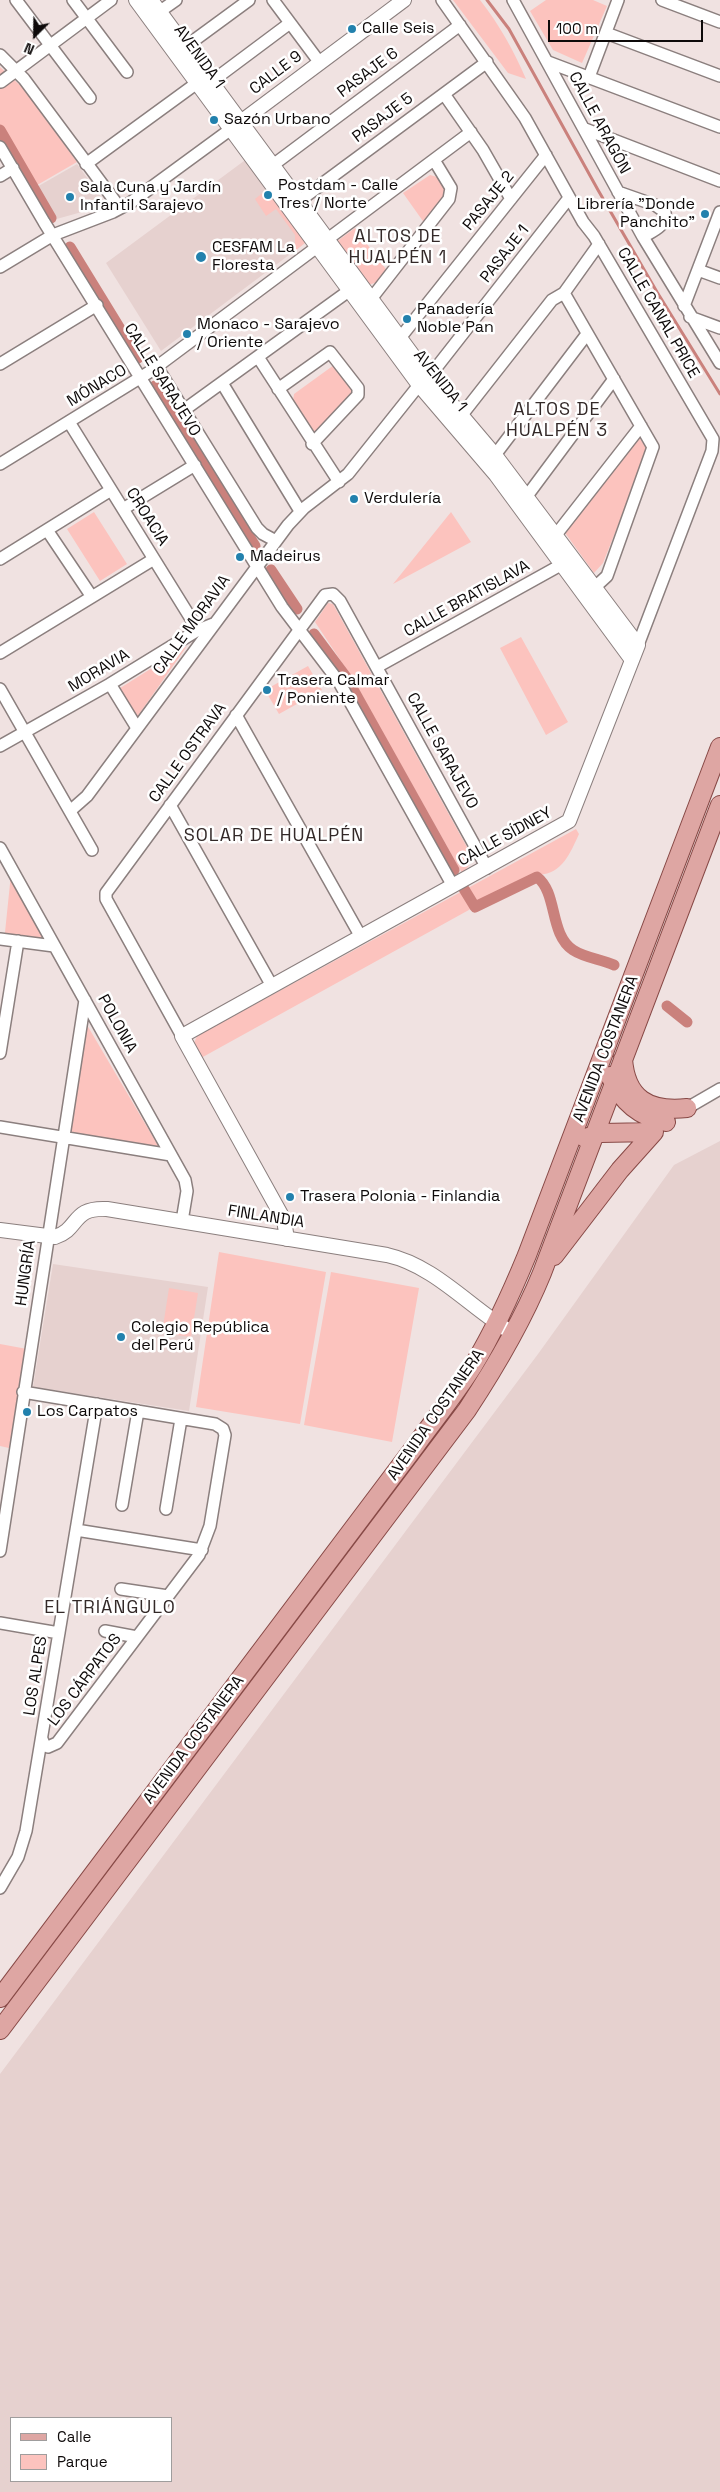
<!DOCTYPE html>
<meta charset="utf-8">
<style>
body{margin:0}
#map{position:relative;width:720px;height:2492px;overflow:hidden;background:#f0e2e1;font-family:"Space Grotesk",sans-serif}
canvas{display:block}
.legend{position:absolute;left:10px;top:2417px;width:162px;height:65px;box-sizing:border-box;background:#fff;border:1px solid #9f9d9d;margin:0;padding:6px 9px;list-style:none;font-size:15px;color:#0e0a0a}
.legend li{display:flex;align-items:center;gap:10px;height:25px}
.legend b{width:25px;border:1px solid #9f9d9d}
.north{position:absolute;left:10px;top:10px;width:50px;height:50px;-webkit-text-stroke:4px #fff;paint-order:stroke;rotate:203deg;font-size:14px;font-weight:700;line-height:20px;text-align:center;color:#0e0a0a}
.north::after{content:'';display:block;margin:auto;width:18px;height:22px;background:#0e0a0a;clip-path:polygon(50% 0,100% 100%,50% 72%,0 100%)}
.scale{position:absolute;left:548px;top:20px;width:155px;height:22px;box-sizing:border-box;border:2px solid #0e0a0a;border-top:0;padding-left:6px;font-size:15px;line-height:18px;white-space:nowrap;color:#0e0a0a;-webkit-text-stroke:4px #fff;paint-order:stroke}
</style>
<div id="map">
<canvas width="720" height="2492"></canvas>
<ul class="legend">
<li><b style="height:6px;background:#dea6a3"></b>Calle</li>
<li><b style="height:14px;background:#fcc3be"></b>Parque</li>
</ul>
<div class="north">N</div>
<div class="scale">100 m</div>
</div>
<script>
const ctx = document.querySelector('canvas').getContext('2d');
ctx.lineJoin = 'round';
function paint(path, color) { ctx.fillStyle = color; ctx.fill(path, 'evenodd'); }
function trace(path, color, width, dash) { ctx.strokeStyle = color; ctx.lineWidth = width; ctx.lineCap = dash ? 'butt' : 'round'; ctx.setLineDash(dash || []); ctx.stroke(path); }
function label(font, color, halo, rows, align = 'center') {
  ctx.font = font + ' "Space Grotesk",sans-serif'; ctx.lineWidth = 5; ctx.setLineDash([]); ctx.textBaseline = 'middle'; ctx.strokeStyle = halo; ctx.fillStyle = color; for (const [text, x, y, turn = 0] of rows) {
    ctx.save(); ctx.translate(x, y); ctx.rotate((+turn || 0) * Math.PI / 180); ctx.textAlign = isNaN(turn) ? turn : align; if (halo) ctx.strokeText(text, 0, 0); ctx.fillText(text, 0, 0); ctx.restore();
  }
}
const built = new Path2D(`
 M 248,158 L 305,243 L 161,351 L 106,263 Z
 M 77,164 L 107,205 L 53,220 L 35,188 Z
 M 720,1141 L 720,2492 L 0,2492 L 0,2074 L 538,1354 L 674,1165 ZM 11,2418 L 171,2418 L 171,2481 L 11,2481 Z
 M 53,1264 L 208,1287 L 189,1411 L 33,1387 Z`);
const green = new Path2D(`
 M 453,0 L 480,0 C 499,24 514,51 526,79 L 508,73 Z
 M 546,0 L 593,0 L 607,6 L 582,63 L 553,50 L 530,11 Z
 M 0,67 L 23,88 L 77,162 L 32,188 L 0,135 Z
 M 430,175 L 437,177 L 447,191 L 445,199 L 425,224 L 403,193 Z
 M 270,187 L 306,235 L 305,243 L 295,251 L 295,235 L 276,209 L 266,216 L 255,199 Z
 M 355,228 L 388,272 L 378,282 L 368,285 L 336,242 Z
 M 334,365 L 340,367 L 355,394 L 316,438 L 293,401 L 294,394 Z
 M 638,436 L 648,450 L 603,563 L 594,573 L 563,530 Z
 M 94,512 L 127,564 L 100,581 L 67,529 Z
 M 451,512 L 471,542 L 393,584 Z
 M 328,603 L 333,604 L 468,849 C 471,861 472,865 462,873 L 351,676 L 315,622 Z
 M 521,637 L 568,722 L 546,735 L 500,648 Z
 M 187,646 L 135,720 L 117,690 Z
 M 308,666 L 322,690 L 279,714 L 265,690 Z
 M 576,829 L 579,834 C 570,854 560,878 534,874 L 201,1058 L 194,1043 L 197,1036 Z
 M 11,874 L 52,950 L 4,942 Z
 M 87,1025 L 160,1149 L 69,1133 Z
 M 219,1252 L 326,1272 L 300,1424 L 196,1407 Z
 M 331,1272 L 419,1288 L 392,1442 L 304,1425 Z
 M 169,1288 L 198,1293 L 191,1337 L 162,1333 Z
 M 0,1344 L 27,1349 L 9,1448 L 0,1446 Z`);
const stream = new Path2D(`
 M 487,0 L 509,29 L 598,190 L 657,292 L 720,394`);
const canal = new Path2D(`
 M 0,130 L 51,218
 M 70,247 L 138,358
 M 155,386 L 255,546
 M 271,570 L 297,609
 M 314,634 L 346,677 L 454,870
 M 464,889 L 475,907 L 537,877 C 558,893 549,934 573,950 C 585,958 601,959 614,965
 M 667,1006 L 687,1022`);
const minor = new Path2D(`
 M 16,0 L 90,98
 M 73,0 L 127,72
 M 273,0 L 320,63
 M 442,0 L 525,118 L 583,222 L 594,236 L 713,439 L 712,451 L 638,645
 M 513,0 L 643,237 L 720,363
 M 662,0 L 720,22
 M 159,12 L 176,0
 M 606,33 L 720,76
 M 185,47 L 249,0
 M 0,55 L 24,79 L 120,208
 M 548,62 L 720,127
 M 589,77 L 618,0
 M 1,82 L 111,0
 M 211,82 L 290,23
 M 444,94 L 483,150 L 511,199
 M 585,129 L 720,181
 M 0,147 L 44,222 L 282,607 L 339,682 L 453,886
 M 86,164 L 197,83
 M 273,165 L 460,25
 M 0,176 L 13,168
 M 618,192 L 655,205 L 665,212 C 667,226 653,231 643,237
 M 299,201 L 487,62
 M 0,267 L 53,235 L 113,212 L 130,203 L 231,129
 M 698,270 L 720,278
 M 564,293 L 653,447 L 607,576 L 594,588
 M 371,299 L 449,199 L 451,188 L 434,160
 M 684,306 L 720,212
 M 690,317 L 720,328
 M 400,338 L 546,155
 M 258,357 L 339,482
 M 0,364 L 97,305
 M 157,367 L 257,528 L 263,534 L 276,541
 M 222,383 L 300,511
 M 278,389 L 330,352 L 358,388 L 358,395 L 312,444
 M 184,410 L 350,290
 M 461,416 L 552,300 L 564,293 L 599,244
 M 69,422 L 198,630
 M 495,455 L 587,334
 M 0,464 L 151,371 L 471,132
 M 527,496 L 614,379
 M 123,509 L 195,465
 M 47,530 L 92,597
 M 555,536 L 641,426
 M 0,559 L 111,490
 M 0,653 L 154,559
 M 377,667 L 568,561
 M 110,684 L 137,728
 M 0,689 L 92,850
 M 236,715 L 361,937
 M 0,746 L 110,684 L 198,630 L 213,624
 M 170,805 L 272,986
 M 70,811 L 87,796 L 288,525 L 304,508 L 348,474 L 419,385 L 436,368 L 569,198
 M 0,848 L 185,1180 L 187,1191 L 182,1221
 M 0,939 L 54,946
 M 182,1036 L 106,899 L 106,893 L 325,595 L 333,594 L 340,601 L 487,868
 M 0,1053 L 18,941
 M 682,1111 L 720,1089
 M 0,1127 L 171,1155
 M 23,1392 L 215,1424 L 223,1429 L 225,1435 L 210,1526 L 199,1555 L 57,1743 L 48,1747 L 44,1744 L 42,1739
 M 122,1505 L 138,1411
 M 166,1509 L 181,1419
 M 76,1530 L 202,1550
 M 0,1551 L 85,1000
 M 121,1589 L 168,1596
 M 0,1623 L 59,1633
 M 105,1631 L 137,1637
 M 0,1888 L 18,1857 L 26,1831 L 97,1404`);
const tertiary = new Path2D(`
 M 136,0 L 419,385 L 496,475 L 632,660
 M 151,0 L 428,376 L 495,455 L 638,645 L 569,821 L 182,1036 L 284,1220 L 287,1239
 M 234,127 L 404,0
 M 0,1230 L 55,1237 C 80,1229 71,1207 107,1209 L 387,1255 C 436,1266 471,1309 514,1334`);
const primary = new Path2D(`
 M 623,1059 C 626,1099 649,1112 687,1108
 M 610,1076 C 621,1101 639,1117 666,1122
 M 585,1138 L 601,1133 L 654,1132
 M 554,1256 L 620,1170 L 654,1132
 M 0,1998 L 416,1445 C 435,1419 456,1393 473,1366 C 494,1331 511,1294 527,1255 L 720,747
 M 0,2030 L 467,1410 C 496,1366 522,1322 542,1273 L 720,805`);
const markers = [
 [352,29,5,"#2281ad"],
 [214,120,5,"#2281ad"],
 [268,195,5,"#2281ad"],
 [70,197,5,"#2281ad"],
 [705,214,5,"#2281ad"],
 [201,257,6,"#2281ad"],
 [407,319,5,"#2281ad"],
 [187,334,5,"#2281ad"],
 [354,499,5,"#2281ad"],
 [240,557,5,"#2281ad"],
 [267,690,5,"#2281ad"],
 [290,1197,5,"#2281ad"],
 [121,1337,5,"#2281ad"],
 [27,1412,5,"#2281ad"]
];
const poiNames = [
 ["Calle Seis",362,29],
 ["Sazón Urbano",224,120],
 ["Postdam - Calle",278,186],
 ["Tres / Norte",278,204],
 ["Sala Cuna y Jardín",80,188],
 ["Infantil Sarajevo",80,206],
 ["Librería \"Donde",695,205,"right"],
 ["Panchito\"",695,223,"right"],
 ["CESFAM La",212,248],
 ["Floresta",212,266],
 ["Panadería",417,310],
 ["Noble Pan",417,328],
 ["Monaco - Sarajevo",197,325],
 ["/ Oriente",197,343],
 ["Verdulería",364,499],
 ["Madeirus",250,557],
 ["Trasera Calmar",277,681],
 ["/ Poniente",277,699],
 ["Trasera Polonia - Finlandia",300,1197],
 ["Colegio República",131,1328],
 ["del Perú",131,1346],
 ["Los Carpatos",37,1412]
];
const streetNames = [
 ["AVENIDA 1",199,57,54],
 ["CALLE 9",276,73,-37],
 ["PASAJE 6",368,73,-37],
 ["PASAJE 5",383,118,-37],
 ["CALLE ARAGÓN",599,123,62],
 ["PASAJE 2",489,201,-51],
 ["PASAJE 1",505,254,-52],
 ["CALLE CANAL PRICE",658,313,60],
 ["CALLE SARAJEVO",162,380,58],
 ["AVENIDA 1",440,381,51],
 ["MÓNACO",97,386,-31],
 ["CROACIA",147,517,58],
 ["CALLE BRATISLAVA",467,599,-29],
 ["CALLE MORAVIA",192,625,-54],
 ["MORAVIA",99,671,-31],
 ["CALLE SARAJEVO",442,751,61],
 ["CALLE OSTRAVA",188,753,-54],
 ["CALLE SÍDNEY",505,837,-29],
 ["POLONIA",117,1024,61],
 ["AVENIDA COSTANERA",606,1049,-69],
 ["FINLANDIA",266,1217,9],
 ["HUNGRÍA",26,1273,-82],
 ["AVENIDA COSTANERA",436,1415,-55],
 ["LOS ALPES",36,1676,-81],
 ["LOS CÁRPATOS",85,1680,-53],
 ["AVENIDA COSTANERA",194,1740,-53]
];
const neighbourhoodNames = [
 ["ALTOS DE",398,237],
 ["HUALPÉN 1",398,258],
 ["ALTOS DE",557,410],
 ["HUALPÉN 3",557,431],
 ["SOLAR DE HUALPÉN",274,836],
 ["EL TRIÁNGULO",110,1608]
];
paint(built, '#e6d1cf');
paint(green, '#fcc3be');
trace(stream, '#ca817c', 3);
trace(canal, '#ca817c', 11);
trace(minor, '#8b7f7e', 14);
trace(tertiary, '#8b7f7e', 16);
trace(primary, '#874946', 20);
trace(minor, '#fff', 11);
trace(tertiary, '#fff', 14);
trace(primary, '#dea6a3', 18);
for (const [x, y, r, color] of markers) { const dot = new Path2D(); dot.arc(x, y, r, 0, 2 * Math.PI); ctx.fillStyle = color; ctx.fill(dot); trace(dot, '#fff', 2); }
label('16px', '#0e0a0a', '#fff', poiNames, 'left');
label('16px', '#0e0a0a', '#fff', streetNames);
ctx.letterSpacing = '1px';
label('18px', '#332928', '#fff', neighbourhoodNames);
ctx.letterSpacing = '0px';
</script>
